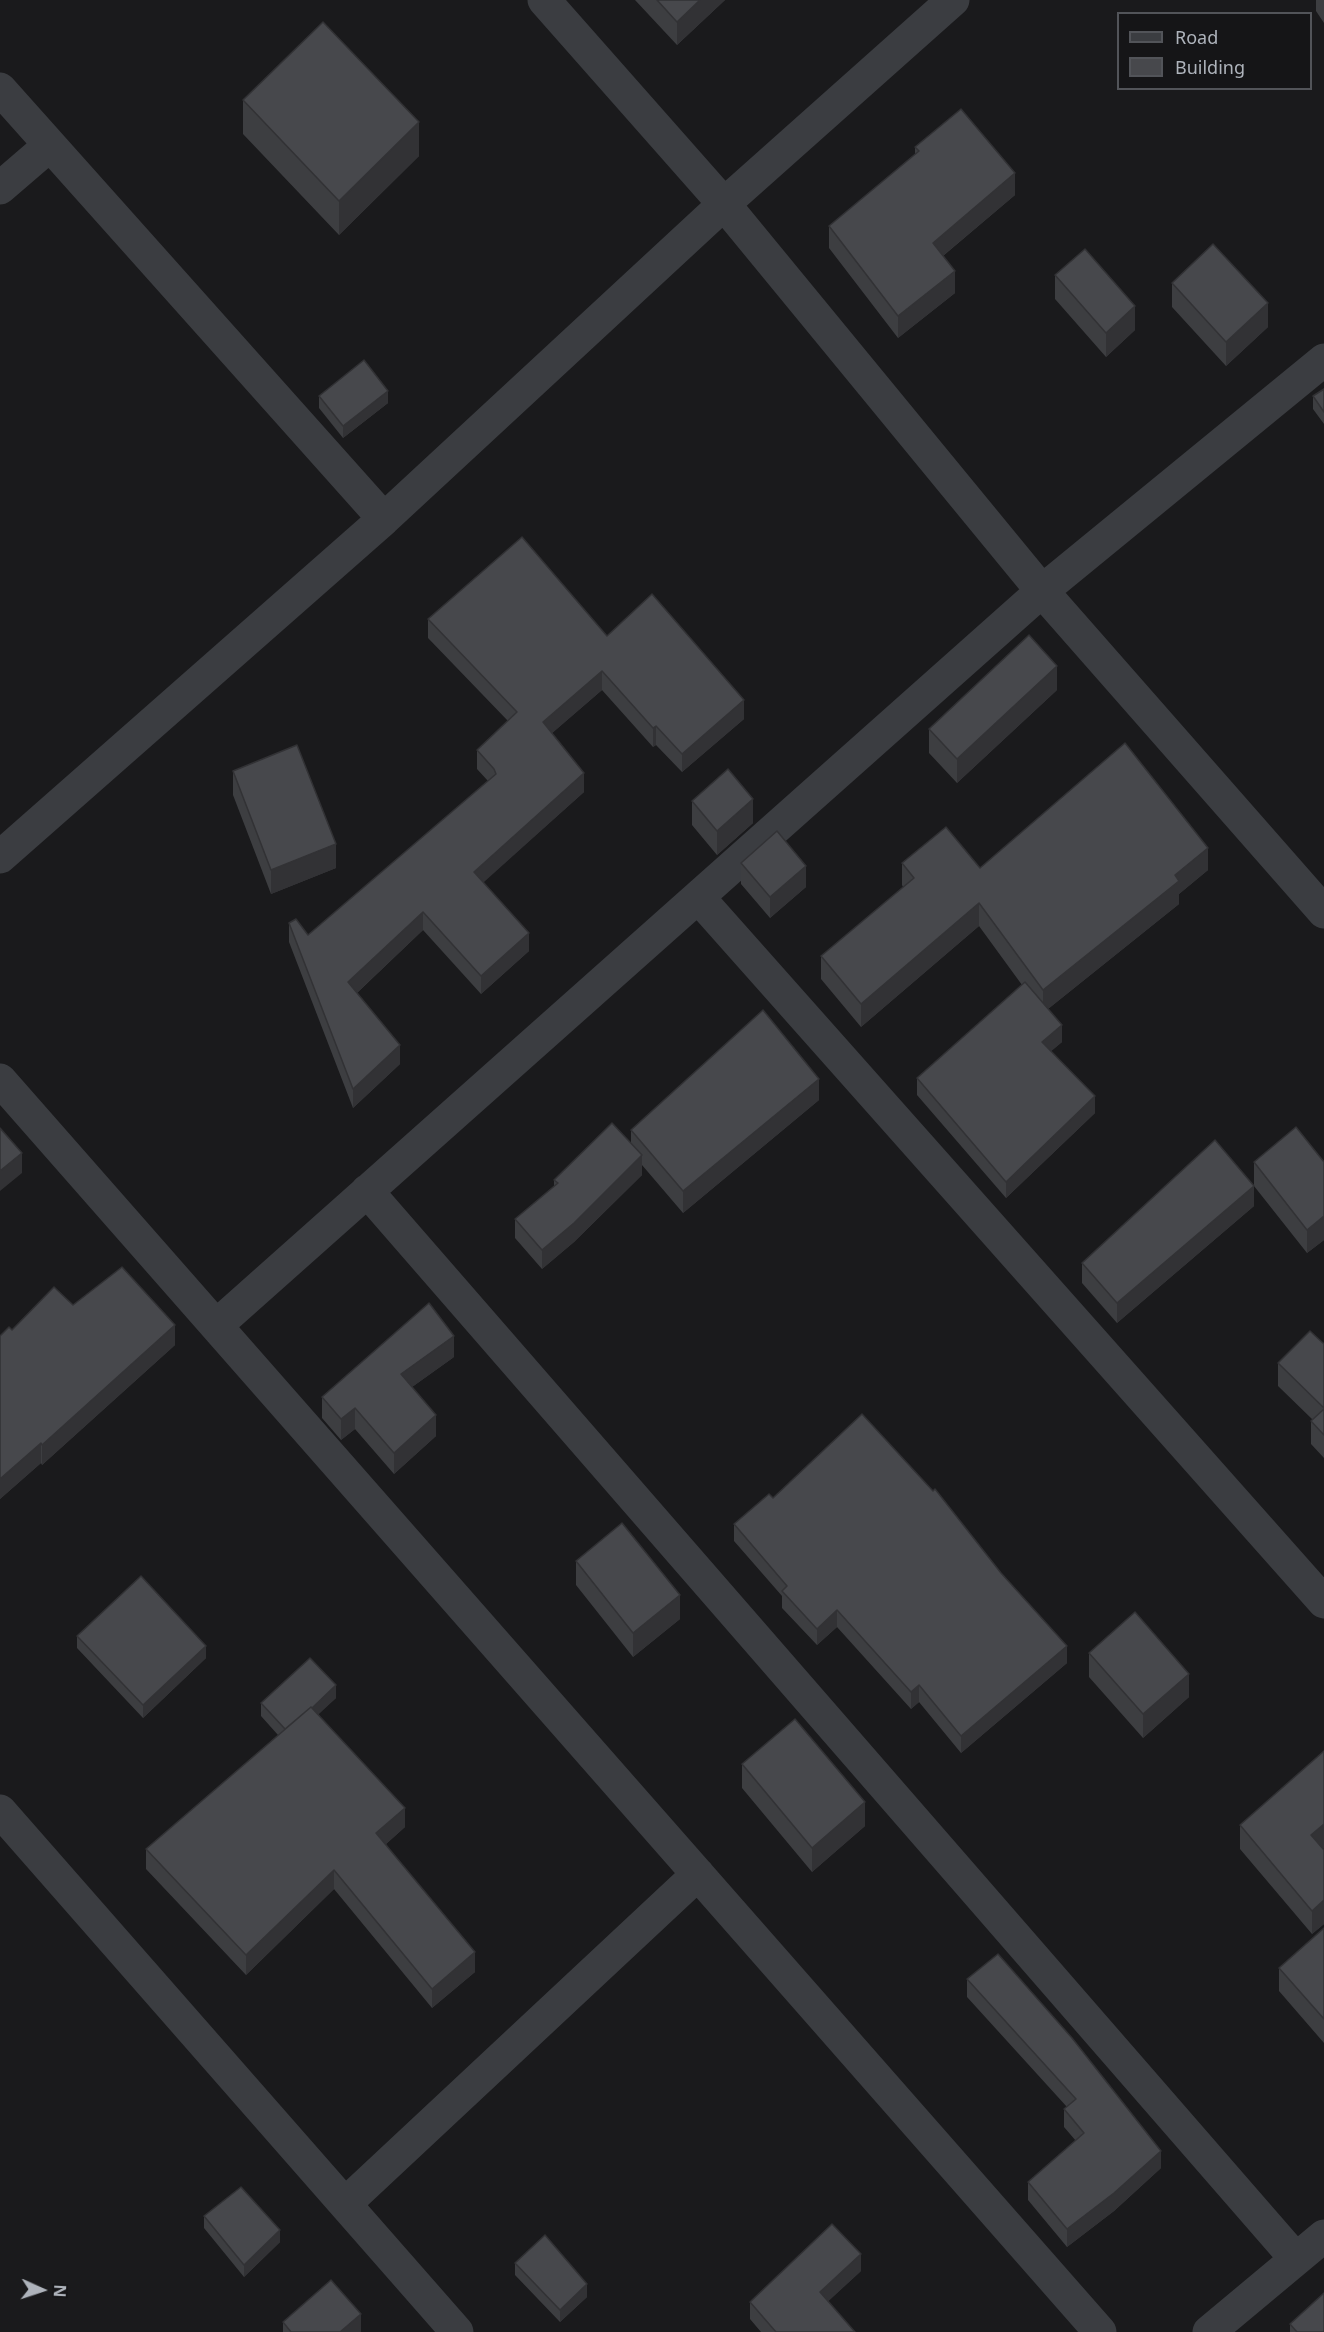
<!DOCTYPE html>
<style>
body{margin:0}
#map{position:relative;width:1324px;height:2332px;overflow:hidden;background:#1a1a1c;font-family:"Noto Sans",sans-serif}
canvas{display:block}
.legend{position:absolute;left:1117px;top:12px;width:195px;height:78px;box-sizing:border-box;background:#151517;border:2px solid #525459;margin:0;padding:8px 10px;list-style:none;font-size:18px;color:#aeb3bb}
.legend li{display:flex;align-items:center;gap:12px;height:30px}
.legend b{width:30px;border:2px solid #525459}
.north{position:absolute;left:12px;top:2260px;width:60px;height:60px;-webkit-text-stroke:4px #151517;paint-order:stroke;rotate:93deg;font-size:16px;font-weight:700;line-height:24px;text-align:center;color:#aeb3bb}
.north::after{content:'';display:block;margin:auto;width:21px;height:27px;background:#aeb3bb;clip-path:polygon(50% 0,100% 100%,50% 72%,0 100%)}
</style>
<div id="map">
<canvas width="1324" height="2332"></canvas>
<ul class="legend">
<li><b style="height:8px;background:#3b3d41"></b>Road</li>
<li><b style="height:16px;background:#47484c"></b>Building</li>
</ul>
<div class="north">N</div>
</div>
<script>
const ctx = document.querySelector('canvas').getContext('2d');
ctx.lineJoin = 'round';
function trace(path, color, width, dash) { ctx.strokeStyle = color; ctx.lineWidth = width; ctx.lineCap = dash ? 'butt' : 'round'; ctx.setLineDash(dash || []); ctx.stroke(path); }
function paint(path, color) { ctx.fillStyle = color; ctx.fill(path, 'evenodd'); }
const minor = new Path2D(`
 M 544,0 L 724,204 L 1042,591 L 1324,912
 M 0,89 L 384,519
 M 0,188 L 50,145
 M 0,857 L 384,519 L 724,204 L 953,0
 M 698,897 L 1324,1602
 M 0,1080 L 1100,2332
 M 367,1191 L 1296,2259
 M 217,1325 L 1042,591 L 1324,360
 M 0,1811 L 457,2332
 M 345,2204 L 698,1874
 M 1209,2332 L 1324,2236`);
const wall = new Path2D(`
 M 635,0 L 725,0 L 677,45 Z
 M 1316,0 L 1324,0 L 1324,23 L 1316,11 Z
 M 243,100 L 419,156 L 339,235 L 243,134 Z
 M 915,147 L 1015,195 L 943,256 L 955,293 L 898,338 L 829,248 L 829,226 L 915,154 Z
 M 1055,275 L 1135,330 L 1106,357 L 1055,299 Z
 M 1172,283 L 1268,327 L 1226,366 L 1172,307 Z
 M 1324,389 L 1324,424 L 1313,409 L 1313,396 Z
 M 319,396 L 388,403 L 343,438 L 319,408 Z
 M 428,619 L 607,636 L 744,719 L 682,772 L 656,745 L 653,747 L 602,690 L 552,733 L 584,792 L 483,882 L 529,951 L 481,994 L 423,930 L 357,993 L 400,1064 L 353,1108 L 289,942 L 289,923 L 308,935 L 488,781 L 477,769 L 477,750 L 508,721 L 428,638 Z
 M 1057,690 L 957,783 L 929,753 L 929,729 Z
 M 233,771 L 336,868 L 271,894 L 233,795 Z
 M 692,801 L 753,823 L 717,855 L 692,825 Z
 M 741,863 L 806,887 L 770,918 L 741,884 Z
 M 902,863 L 980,868 L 1208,870 L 1179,894 L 1179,904 L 1048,1009 L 1062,1042 L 1051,1051 L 1095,1113 L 1006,1198 L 917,1095 L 917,1078 L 1022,985 L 979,926 L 861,1027 L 821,979 L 821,956 L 903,887 L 902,885 Z
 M 819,1100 L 683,1213 L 642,1165 L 642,1175 L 574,1242 L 542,1269 L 515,1238 L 515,1219 L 554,1186 L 554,1180 L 631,1143 L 631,1130 Z
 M 1254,1162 L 1324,1162 L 1324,1240 L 1307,1253 L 1254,1186 L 1254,1206 L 1117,1323 L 1082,1283 L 1082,1263 L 1254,1185 Z
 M 73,1305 L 175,1345 L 42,1465 L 41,1463 L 0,1499 L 0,1336 Z
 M 1324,1344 L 1324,1458 L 1311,1444 L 1311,1421 L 1313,1420 L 1278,1386 L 1278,1363 Z
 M 454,1357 L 412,1387 L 436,1436 L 394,1474 L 355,1429 L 341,1440 L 322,1418 L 322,1397 Z
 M 773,1498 L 1067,1663 L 961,1753 L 919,1702 L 911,1709 L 837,1627 L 817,1645 L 782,1608 L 782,1596 L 734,1541 L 734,1524 Z
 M 576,1561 L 680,1619 L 633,1657 L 576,1585 Z
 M 77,1636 L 206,1658 L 143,1718 L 77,1648 Z
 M 1089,1653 L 1189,1697 L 1143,1738 L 1089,1677 Z
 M 336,1698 L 318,1714 L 405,1827 L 386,1844 L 475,1972 L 432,2008 L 334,1889 L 246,1975 L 146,1869 L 146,1849 L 278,1735 L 261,1716 L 261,1703 Z
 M 1324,1751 L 1324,1847 L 1323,1849 L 1324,1850 L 1324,1924 L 1312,1934 L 1240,1849 L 1240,1825 Z
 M 742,1764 L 865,1826 L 812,1872 L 742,1788 Z
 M 1324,1928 L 1324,2043 L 1279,1991 L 1279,1968 Z
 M 967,1979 L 1161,2168 L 1114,2211 L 1067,2247 L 1028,2200 L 1028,2182 L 1076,2141 L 1064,2127 L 1064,2109 L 1067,2107 L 967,1997 Z
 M 204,2216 L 280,2242 L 244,2277 L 204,2228 Z
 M 515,2263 L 587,2297 L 560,2322 L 515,2275 Z
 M 861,2271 L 828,2301 L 855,2332 L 761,2332 L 750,2319 L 750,2302 Z
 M 283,2322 L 361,2332 L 283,2332 Z
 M 1290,2324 L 1324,2332 L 1290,2332 Z`);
const shadedWall = new Path2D(`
 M 700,0 L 725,0 L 677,45 L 677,22 Z
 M 419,122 L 419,156 L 339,235 L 339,201 Z
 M 1015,173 L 1015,195 L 933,264 L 933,243 Z
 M 955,271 L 955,293 L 898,338 L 898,316 Z
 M 1268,303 L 1268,327 L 1226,366 L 1226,342 Z
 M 1135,306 L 1135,330 L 1106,357 L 1106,333 Z
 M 388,391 L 388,403 L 343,438 L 343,426 Z
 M 1057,666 L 1057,690 L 957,783 L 957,759 Z
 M 602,671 L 602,690 L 543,741 L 543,722 Z
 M 744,700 L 744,719 L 682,772 L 682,754 Z
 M 656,726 L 656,745 L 653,747 L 653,728 Z
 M 584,773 L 584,792 L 474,891 L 474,872 Z
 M 753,799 L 753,823 L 717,855 L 717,831 Z
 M 336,844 L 336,868 L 271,894 L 271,870 Z
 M 1208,848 L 1208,870 L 1179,894 L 1179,904 L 1043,1013 L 1043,990 L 1175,875 Z
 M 806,866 L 806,887 L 770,918 L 770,897 Z
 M 979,903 L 979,926 L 861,1027 L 861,1004 Z
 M 423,912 L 423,930 L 348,1001 L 348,982 Z
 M 529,933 L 529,951 L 481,994 L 481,976 Z
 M 1062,1025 L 1062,1042 L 1042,1059 L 1042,1042 Z
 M 400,1045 L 400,1064 L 353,1108 L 353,1089 Z
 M 819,1079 L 819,1100 L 683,1213 L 683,1191 Z
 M 1095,1096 L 1095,1113 L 1006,1198 L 1006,1182 Z
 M 22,1153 L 22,1173 L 0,1191 L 0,1171 Z
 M 642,1155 L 642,1175 L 574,1242 L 542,1269 L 542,1250 Z
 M 1254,1186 L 1254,1206 L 1117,1323 L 1117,1303 Z
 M 1324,1216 L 1324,1240 L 1307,1253 L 1307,1230 Z
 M 175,1325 L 175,1345 L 42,1465 L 42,1445 Z
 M 454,1336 L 454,1357 L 401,1395 L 401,1374 Z
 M 355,1408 L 355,1429 L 341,1440 L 341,1419 Z
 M 436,1415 L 436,1436 L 394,1474 L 394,1453 Z
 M 41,1443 L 41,1463 L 0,1499 L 0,1479 Z
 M 680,1595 L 680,1619 L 633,1657 L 633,1633 Z
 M 837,1610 L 837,1627 L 817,1645 L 817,1629 Z
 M 206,1646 L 206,1658 L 143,1718 L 143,1705 Z
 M 1067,1646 L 1067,1663 L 961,1753 L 961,1736 Z
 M 1189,1674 L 1189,1697 L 1143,1738 L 1143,1714 Z
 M 336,1685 L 336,1698 L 287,1744 L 287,1732 Z
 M 919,1685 L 919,1702 L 911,1709 L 911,1692 Z
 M 865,1802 L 865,1826 L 812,1872 L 812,1848 Z
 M 405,1808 L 405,1827 L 376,1853 L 376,1833 Z
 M 1324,1824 L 1324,1847 L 1311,1859 L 1311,1835 Z
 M 334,1870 L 334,1889 L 246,1975 L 246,1955 Z
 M 1324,1900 L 1324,1924 L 1312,1934 L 1312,1911 Z
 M 475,1952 L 475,1972 L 432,2008 L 432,1989 Z
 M 1161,2151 L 1161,2168 L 1114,2211 L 1067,2247 L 1067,2229 Z
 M 280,2230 L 280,2242 L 244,2277 L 244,2265 Z
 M 861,2254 L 861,2271 L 820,2309 L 820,2292 Z
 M 587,2284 L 587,2297 L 560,2322 L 560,2310 Z
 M 361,2314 L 361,2332 L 340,2332 Z`);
const building = new Path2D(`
 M 657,0 L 700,0 L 677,22 Z
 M 323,22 L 419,122 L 339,201 L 243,100 Z
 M 961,109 L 1015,173 L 933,243 L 955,271 L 898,316 L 829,226 L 919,151 L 915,147 Z
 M 1213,244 L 1268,303 L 1226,342 L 1172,283 Z
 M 1085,249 L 1135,306 L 1106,333 L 1055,275 Z
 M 364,360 L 388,391 L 343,426 L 319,396 Z
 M 1324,389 L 1324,412 L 1313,396 Z
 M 522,537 L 607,636 L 652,594 L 744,700 L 682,754 L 656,726 L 653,728 L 602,671 L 543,722 L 584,773 L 474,872 L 529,933 L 481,976 L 423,912 L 348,982 L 400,1045 L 353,1089 L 289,923 L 296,919 L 308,935 L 496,774 L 494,769 L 477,750 L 517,712 L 428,619 Z
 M 1029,635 L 1057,666 L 957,759 L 929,729 Z
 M 1125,743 L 1208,848 L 1175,875 L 1179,881 L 1043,990 L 979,903 L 861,1004 L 821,956 L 914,878 L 902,863 L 946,827 L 980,868 Z
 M 297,745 L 336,844 L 271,870 L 233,771 Z
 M 728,769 L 753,799 L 717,831 L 692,801 Z
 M 777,831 L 806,866 L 770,897 L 741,863 Z
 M 1025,982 L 1062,1025 L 1042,1042 L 1095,1096 L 1006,1182 L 917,1078 Z
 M 763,1010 L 819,1079 L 683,1191 L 631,1130 Z
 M 612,1123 L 642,1155 L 574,1223 L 542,1250 L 515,1219 L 558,1183 L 554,1180 Z
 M 1296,1127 L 1324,1162 L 1324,1216 L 1307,1230 L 1254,1162 Z
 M 0,1128 L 22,1153 L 0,1171 Z
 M 1215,1140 L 1254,1186 L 1117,1303 L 1082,1263 Z
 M 122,1267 L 175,1325 L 42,1445 L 41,1443 L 0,1479 L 0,1336 L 9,1327 L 12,1330 L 54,1287 L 73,1305 Z
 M 429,1303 L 454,1336 L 401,1374 L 436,1415 L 394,1453 L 355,1408 L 341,1419 L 322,1397 Z
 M 1310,1331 L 1324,1344 L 1324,1408 L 1278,1363 Z
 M 1324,1409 L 1324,1435 L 1311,1421 Z
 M 862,1414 L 933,1491 L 935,1489 L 1001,1573 L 1067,1646 L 961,1736 L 919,1685 L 911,1692 L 837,1610 L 817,1629 L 782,1591 L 787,1586 L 734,1524 L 769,1494 L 773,1498 Z
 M 622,1523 L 680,1595 L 633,1633 L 576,1561 Z
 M 141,1576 L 206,1646 L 143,1705 L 77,1636 Z
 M 1135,1612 L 1189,1674 L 1143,1714 L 1089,1653 Z
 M 310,1658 L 336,1685 L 312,1708 L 311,1707 L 285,1729 L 261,1703 Z
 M 311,1707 L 405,1808 L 376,1833 L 475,1952 L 432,1989 L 334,1870 L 246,1955 L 146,1849 Z
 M 795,1719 L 865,1802 L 812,1848 L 742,1764 Z
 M 1324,1751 L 1324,1824 L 1311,1835 L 1324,1850 L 1324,1900 L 1312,1911 L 1240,1825 Z
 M 1324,1928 L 1324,2019 L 1279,1968 Z
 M 998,1954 L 1072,2038 L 1161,2151 L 1114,2193 L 1067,2229 L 1028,2182 L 1084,2133 L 1064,2109 L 1076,2099 L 967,1979 Z
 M 241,2187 L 280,2230 L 244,2265 L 204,2216 Z
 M 832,2224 L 861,2254 L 820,2292 L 855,2332 L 776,2332 L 750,2302 Z
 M 545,2235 L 587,2284 L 560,2310 L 515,2263 Z
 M 331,2280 L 361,2314 L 340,2332 L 291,2332 L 283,2322 Z
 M 1324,2293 L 1324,2332 L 1297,2332 L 1290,2324 Z`);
trace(minor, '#3b3d41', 33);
paint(wall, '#3d3e41');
paint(shadedWall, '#323235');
paint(building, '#47484c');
trace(building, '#323235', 1.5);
</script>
